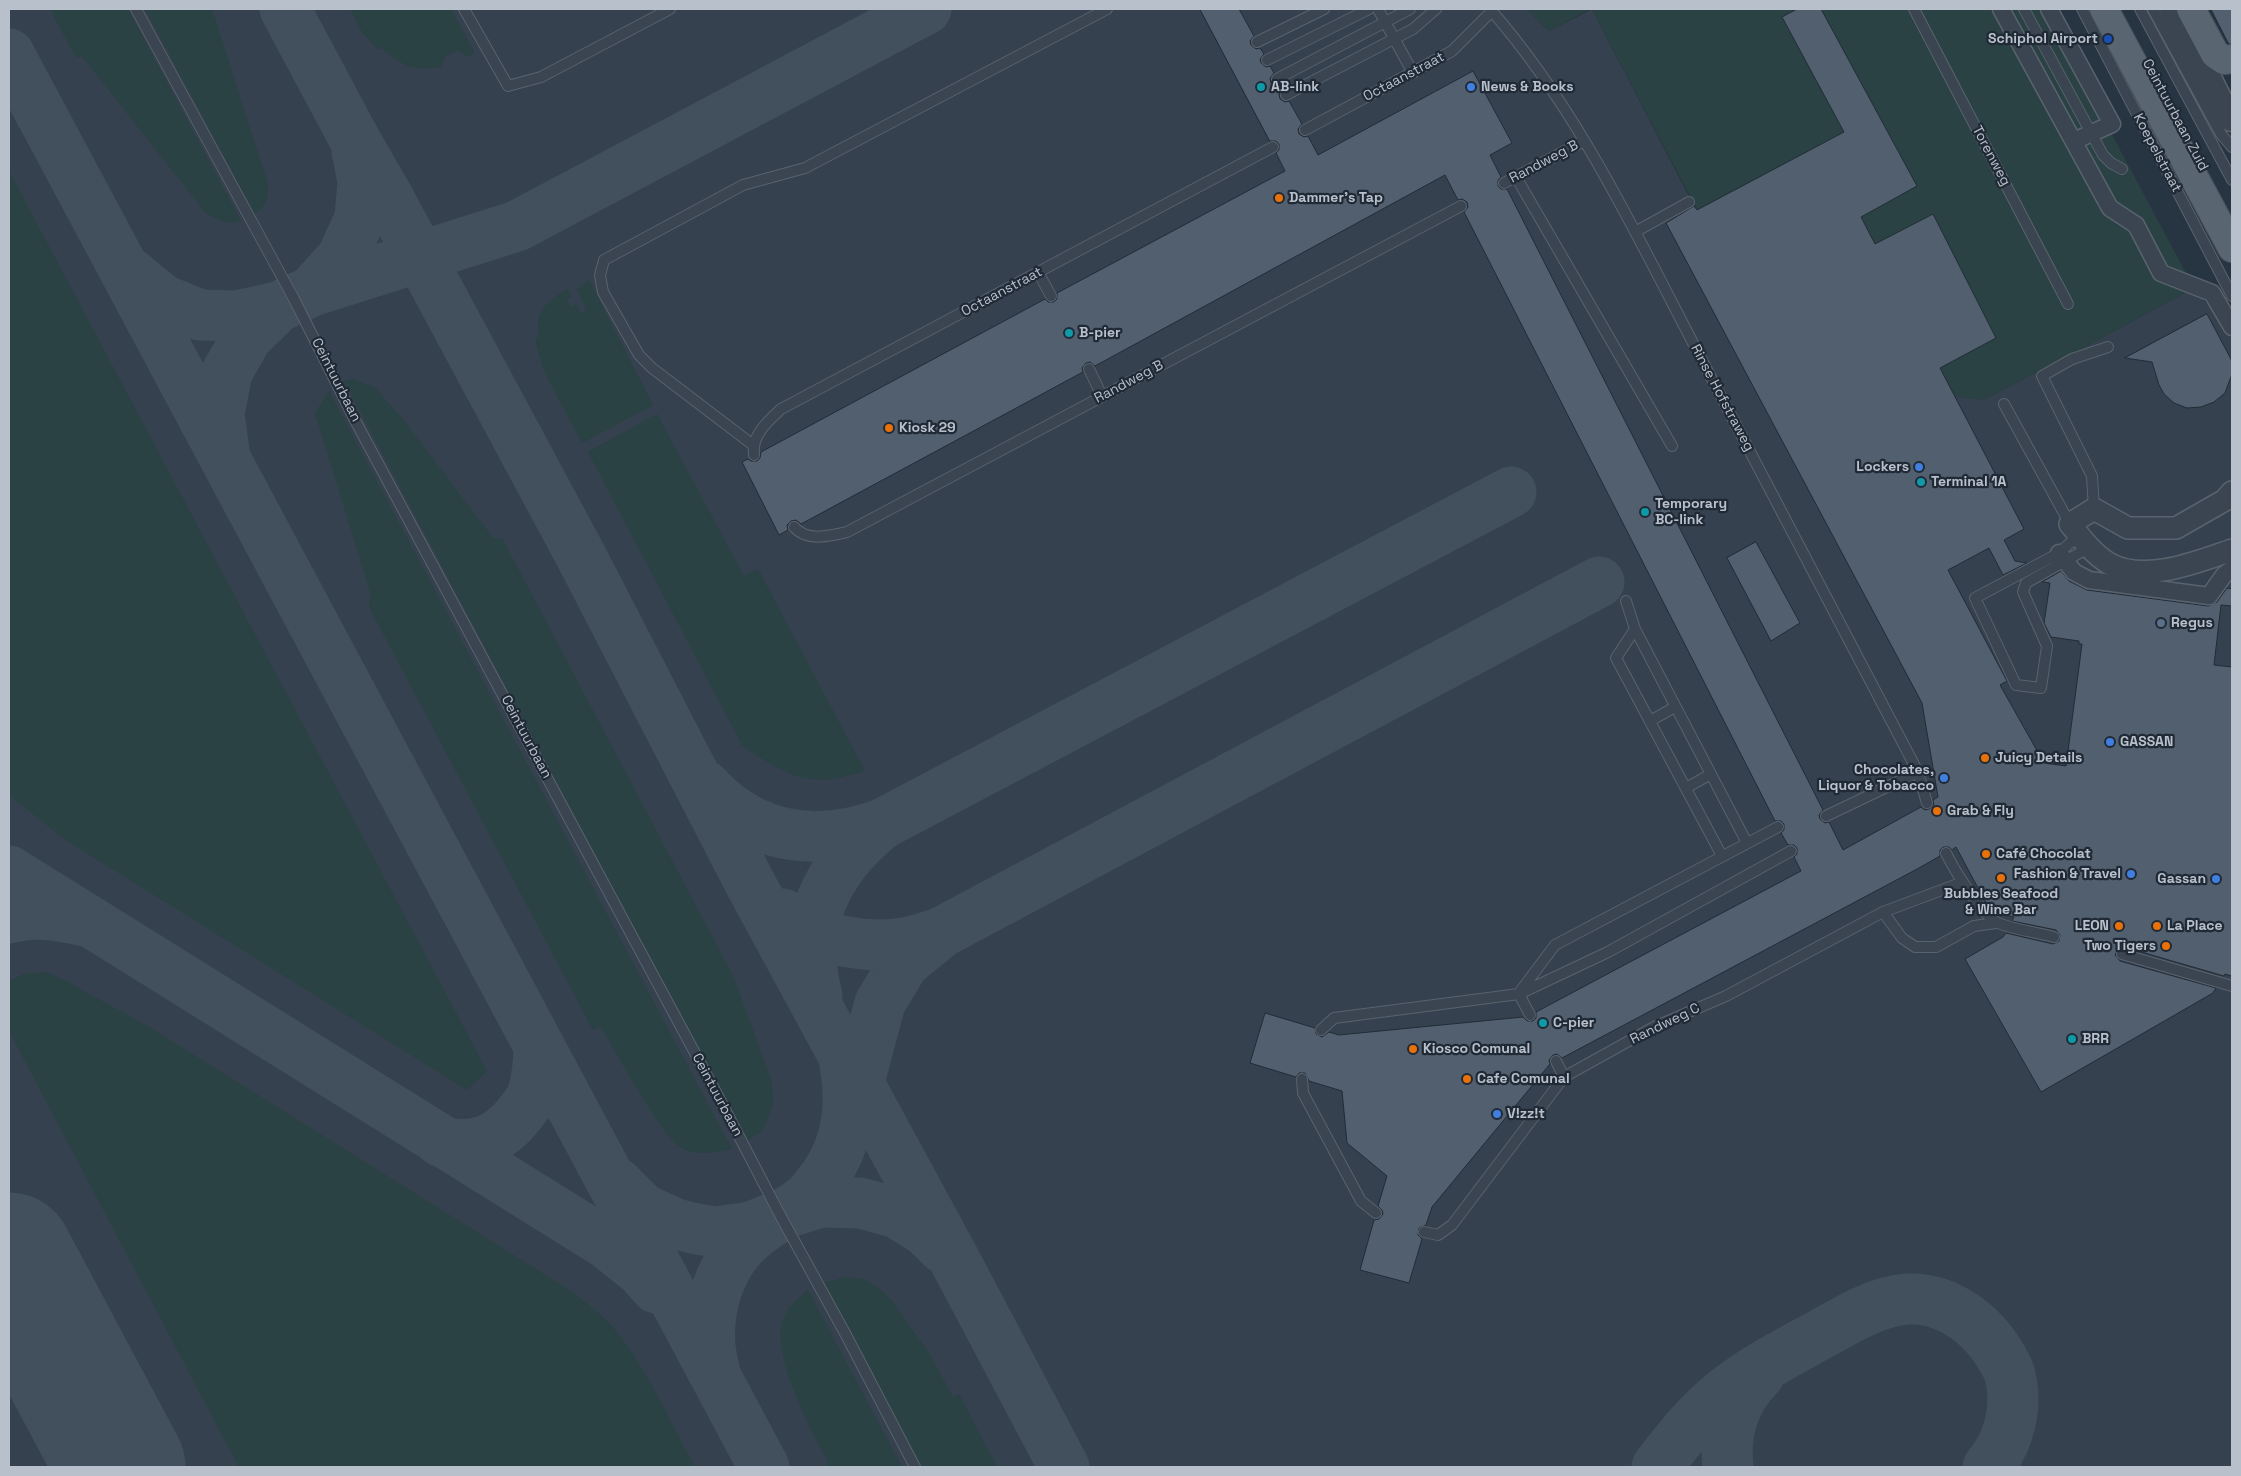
<!DOCTYPE html>
<meta charset="utf-8">
<style>
body{margin:0}
#map{position:relative;width:2241px;height:1476px;overflow:hidden;background:#273441;font-family:"Space Grotesk",sans-serif}
canvas{display:block}
.frame{position:absolute;inset:0;border:10px solid #b8c0cb;pointer-events:none}
</style>
<div id="map">
<canvas width="2241" height="1476"></canvas>
<div class="frame"></div>
</div>
<script>
const ctx = document.querySelector('canvas').getContext('2d');
ctx.lineJoin = 'round';
function paint(path, color) { ctx.fillStyle = color; ctx.fill(path, 'evenodd'); }
function trace(path, color, width, dash) { ctx.strokeStyle = color; ctx.lineWidth = width; ctx.lineCap = dash ? 'butt' : 'round'; ctx.setLineDash(dash || []); ctx.stroke(path); }
function label(font, color, halo, rows, align = 'center') {
  ctx.font = font + ' "Space Grotesk",sans-serif'; ctx.lineWidth = 4.5; ctx.setLineDash([]); ctx.textBaseline = 'middle'; ctx.strokeStyle = halo; ctx.fillStyle = color; for (const [text, x, y, turn = 0] of rows) {
    ctx.save(); ctx.translate(x, y); ctx.rotate((+turn || 0) * Math.PI / 180); ctx.textAlign = isNaN(turn) ? turn : align; if (halo) ctx.strokeText(text, 0, 0); ctx.fillText(text, 0, 0); ctx.restore();
  }
}
const airport = new Path2D(`
 M 9,9 L 1527,9 L 1549,31 L 1592,9 L 1696,210 L 1822,144 L 1955,396 L 1983,400 L 2092,343 L 2194,288 L 2222,322 L 2232,340 L 2232,1467 L 9,1467 Z`);
const green = new Path2D(`
 M 50,9 L 128,9 L 241,221 C 227,225 215,220 204,211 L 82,56 L 76,58 Z
 M 145,9 L 212,9 L 268,184 C 269,197 266,206 255,214 Z
 M 350,9 L 451,9 L 475,53 L 466,57 L 463,53 L 457,51 L 445,57 L 442,66 C 414,73 403,66 381,48 L 378,50 L 362,32 Z
 M 1527,9 L 1590,9 L 1549,31 Z
 M 1592,9 L 2045,9 L 2194,288 L 2092,343 L 1983,400 L 1955,396 L 1822,144 L 1697,210 Z
 M 9,171 L 487,1071 L 467,1090 L 64,839 L 9,795 Z
 M 589,280 L 653,405 L 582,443 L 544,371 L 535,339 L 539,337 C 535,309 546,303 567,289 L 572,297 L 567,299 L 571,307 L 576,304 L 581,314 L 586,310 L 577,289 Z
 M 353,379 L 374,387 L 403,419 L 493,538 L 502,538 L 733,976 L 771,1079 L 773,1102 L 768,1120 L 759,1133 L 747,1141 L 344,381 Z
 M 329,391 L 732,1149 C 717,1152 696,1157 682,1148 C 660,1135 617,1053 601,1027 L 593,1030 L 369,607 L 371,595 L 315,413 Z
 M 657,414 L 744,576 L 758,569 L 865,771 C 854,774 843,777 831,779 C 798,784 768,764 742,745 L 588,452 Z
 M 46,972 L 66,981 L 151,1028 L 563,1286 C 582,1299 601,1313 616,1331 C 648,1371 670,1422 695,1467 L 239,1467 L 9,1031 L 9,981 L 24,974 Z
 M 847,1277 L 863,1279 L 877,1287 L 892,1301 L 929,1353 L 953,1397 L 959,1394 L 997,1467 L 920,1467 L 823,1283 Z
 M 808,1290 L 902,1467 L 827,1467 L 826,1465 L 828,1461 C 811,1431 772,1356 782,1322 C 786,1309 797,1299 808,1290 Z`);
const taxiway = new Path2D(`
 M 285,9 L 355,140 L 389,199 L 582,558 L 751,885 L 953,1257 L 1064,1467
 M 9,54 L 764,1467
 M 129,272 L 163,300 L 200,315 L 237,316 L 278,307 L 312,291 L 517,226 L 926,9
 M 312,291 L 342,258 L 360,218 L 363,181 L 357,151
 M 224,451 L 219,414 L 227,372 L 247,337 L 278,307
 M 704,785 C 753,839 816,848 882,824 L 1511,492
 M 9,871 L 606,1243 L 642,1272 L 656,1288
 M 783,914 C 816,940 863,949 904,943 C 916,941 929,936 941,933
 M 9,918 C 34,911 59,915 84,921
 M 817,996 C 798,925 827,868 882,824
 M 854,1101 L 880,1003 L 904,963 L 942,932 L 1599,582
 M 440,1141 C 473,1151 500,1140 521,1112 C 525,1107 530,1101 532,1096 C 537,1079 539,1063 539,1046
 M 617,1183 L 643,1209 L 676,1224 L 697,1229 L 716,1232 L 751,1227 L 780,1215 L 821,1202 L 860,1203 L 897,1213 L 926,1231 L 943,1248
 M 714,1368 C 702,1323 715,1269 750,1238 C 767,1222 789,1213 806,1199 C 811,1195 815,1189 819,1184 C 847,1149 853,1109 845,1065
 M 1657,1467 C 1679,1438 1702,1409 1732,1387 C 1760,1366 1792,1350 1823,1333 C 1848,1319 1878,1301 1907,1299 C 1948,1297 1983,1325 2002,1358 C 2004,1363 2009,1369 2010,1375 C 2018,1407 2009,1443 1988,1467
 M 1728,1467 C 1724,1433 1734,1399 1759,1375`);
const runway = new Path2D(`
 M 9,1257 L 121,1467`);
const building = new Path2D(`
 M 1200,9 L 1239,9 L 1254,36 L 1250,41 L 1251,45 L 1256,49 L 1260,48 L 1264,54 L 1260,59 L 1261,63 L 1266,67 L 1270,66 L 1274,73 L 1270,78 L 1271,83 L 1276,86 L 1281,85 L 1283,89 L 1279,94 L 1280,99 L 1285,102 L 1289,101 L 1302,124 L 1298,129 L 1299,134 L 1304,137 L 1308,136 L 1318,155 L 1473,71 L 1512,143 L 1490,155 L 1501,177 L 1498,180 L 1498,186 L 1501,189 L 1507,189 L 1823,810 L 1819,815 L 1820,819 L 1825,823 L 1829,822 L 1843,850 L 1921,807 L 1925,810 L 1929,809 L 1934,805 L 1933,800 L 1938,797 L 1922,703 L 1666,223 L 1694,206 L 1697,210 L 1844,132 L 1782,17 L 1797,9 L 1821,9 L 1917,186 L 1861,217 L 1875,244 L 1933,214 L 1996,338 L 1940,368 L 2024,529 L 2004,540 L 2015,561 L 2027,563 L 2003,575 L 1989,548 L 1948,570 L 2007,681 L 2000,685 L 2044,763 L 2066,766 L 2082,644 L 2079,644 L 2079,641 L 2051,637 L 2044,623 L 2050,583 L 2042,582 L 2061,571 L 2069,581 L 2087,590 L 2208,606 L 2217,602 L 2227,588 L 2232,589 L 2232,606 L 2221,605 L 2214,665 L 2232,667 L 2232,976 L 2225,974 L 2224,976 L 2124,947 L 2118,949 L 2115,955 L 2120,961 L 2216,988 L 2213,993 L 2041,1092 L 1965,959 L 2003,937 L 2006,933 L 2053,944 L 2059,941 L 2060,935 L 2056,930 L 2012,921 L 2014,917 L 1994,912 L 1985,901 L 1956,847 L 1952,850 L 1949,847 L 1943,847 L 1940,850 L 1940,856 L 1919,868 L 1562,1058 L 1557,1054 L 1553,1055 L 1549,1060 L 1550,1064 L 1432,1207 L 1426,1225 L 1419,1228 L 1418,1235 L 1422,1239 L 1409,1283 L 1360,1270 L 1374,1220 L 1379,1219 L 1383,1214 L 1382,1210 L 1378,1206 L 1387,1176 L 1347,1143 L 1342,1091 L 1309,1081 L 1305,1073 L 1299,1073 L 1296,1077 L 1250,1063 L 1265,1013 L 1315,1028 L 1316,1034 L 1322,1037 L 1329,1032 L 1339,1035 L 1523,1017 L 1527,1021 L 1533,1021 L 1536,1018 L 1536,1012 L 1801,871 L 1794,857 L 1797,854 L 1797,848 L 1794,845 L 1788,845 L 1781,833 L 1784,830 L 1784,824 L 1781,821 L 1775,821 L 1464,212 L 1468,207 L 1467,202 L 1462,199 L 1458,200 L 1445,175 L 1095,366 L 1090,362 L 1086,363 L 1082,368 L 1083,372 L 801,524 L 796,520 L 791,521 L 787,525 L 788,530 L 779,535 L 742,462 L 748,459 L 751,461 L 757,461 L 760,458 L 761,452 L 1045,299 L 1048,302 L 1054,302 L 1057,299 L 1057,293 L 1285,171 L 1276,153 L 1279,150 L 1279,144 L 1276,141 L 1270,141 Z
 M 2211,9 L 2232,9 L 2232,44 L 2229,44 Z
 M 2207,314 L 2232,361 L 2232,374 L 2225,393 L 2214,402 L 2201,407 L 2187,408 L 2174,403 L 2164,394 L 2159,385 L 2152,362 L 2125,358 Z
 M 1756,542 L 1800,623 L 1771,641 L 1727,558 Z`);
const service = new Path2D(`
 M 136,9 L 294,299 L 357,424 L 717,1094 L 780,1215 L 846,1335 L 915,1467
 M 464,9 L 508,86 L 541,77 L 670,9
 M 1378,9 L 1413,73
 M 1490,9 C 1576,107 1633,228 1693,343 C 1768,486 1843,629 1918,772 L 1927,803
 M 1914,9 L 2068,304
 M 2024,9 L 2103,155 L 2111,163 L 2122,169
 M 2082,9 L 2232,296
 M 2140,9 L 2232,180
 M 2153,9 L 2221,134 L 2232,147
 M 1257,42 L 1324,9
 M 1267,60 L 1369,9
 M 1277,79 L 1410,9
 M 1286,95 L 1413,29 L 1436,9
 M 1305,130 L 1452,51 L 1492,11
 M 1516,177 L 1672,446
 M 1504,183 L 1584,141
 M 1635,232 L 1689,202
 M 1038,272 L 1051,296
 M 1089,369 L 1102,396
 M 2004,404 L 2070,524
 M 753,445 L 652,368 L 639,355 L 603,292 L 600,275 L 604,260 L 743,185 L 805,168 L 1107,9
 M 754,455 C 751,436 767,422 781,409 L 1273,147
 M 2094,509 L 2092,476 L 2042,376 L 2072,359 L 2108,347
 M 794,527 C 807,542 830,536 847,532 L 1461,206
 M 2079,535 L 2059,553 L 1975,598 L 2016,685 L 2041,688 L 2047,646 L 2023,592 L 2026,583 L 2090,547
 M 1626,601 L 1635,629
 M 1650,721 L 1675,707
 M 1686,788 L 1711,774
 M 1826,816 L 1918,772
 M 1946,853 C 1953,868 1983,917 1998,923 C 2015,930 2036,932 2054,937
 M 1722,856 L 1616,658 L 1635,629 L 1747,843
 M 1883,912 L 1902,938 L 1915,947 L 1936,947 L 1974,926 L 1996,923
 M 2122,954 L 2232,986
 M 1519,993 L 1555,945 L 1778,827
 M 1519,994 L 1530,1015
 M 1321,1030 L 1334,1018 L 1519,994 L 1608,952 L 1791,851
 M 1556,1061 L 1564,1077
 M 1302,1079 L 1303,1093 L 1361,1201 L 1376,1213
 M 1424,1232 L 1438,1235 L 1452,1225 L 1564,1077 L 1654,1027 L 1726,996 L 1883,912 L 1963,882`);
const pedestrian = new Path2D(`
 M 2001,9 L 2110,208 L 2136,225 L 2161,273 L 2212,293 L 2232,327
 M 2049,9 L 2112,124 L 2074,141
 M 2059,553 L 2074,572 L 2089,580 L 2209,596 L 2224,575 L 2232,569`);
const minor = new Path2D(`
 M 2232,492 L 2225,500 L 2176,528 L 2128,528 L 2094,509 L 2070,524 C 2081,538 2094,555 2110,564 C 2146,583 2197,562 2232,550`);
const tertiary = new Path2D(`
 M 2173,9 L 2224,110 L 2232,118`);
const primary = new Path2D(`
 M 2104,9 L 2232,248
 M 2191,9 L 2215,54 L 2224,60 L 2232,59`);
const markers = [
 [2108,39,5,"#1a4fb4"],
 [1261,87,5,"#0f9aa8"],
 [1471,87,5,"#3f7fe0"],
 [1279,198,5,"#e8710a"],
 [1069,333,5,"#0f9aa8"],
 [889,428,5,"#e8710a"],
 [1919,467,5,"#3f7fe0"],
 [1921,482,5,"#0f9aa8"],
 [1645,512,5,"#0f9aa8"],
 [2161,623,5,"#5c6f8a"],
 [2110,742,5,"#3f7fe0"],
 [1985,758,5,"#e8710a"],
 [1944,778,5,"#3f7fe0"],
 [1937,811,5,"#e8710a"],
 [1986,854,5,"#e8710a"],
 [2131,874,5,"#3f7fe0"],
 [2001,878,5,"#e8710a"],
 [2216,879,5,"#3f7fe0"],
 [2119,926,5,"#e8710a"],
 [2157,926,5,"#e8710a"],
 [2166,946,5,"#e8710a"],
 [1543,1023,5,"#0f9aa8"],
 [2072,1039,5,"#0f9aa8"],
 [1413,1049,5,"#e8710a"],
 [1467,1079,5,"#e8710a"],
 [1497,1114,5,"#3f7fe0"]
];
const poiNames = [
 ["Schiphol Airport",2098,39,"right"],
 ["AB-link",1271,87],
 ["News & Books",1481,87],
 ["Dammer's Tap",1289,198],
 ["B-pier",1079,333],
 ["Kiosk 29",899,428],
 ["Lockers",1909,467,"right"],
 ["Terminal 1A",1931,482],
 ["Temporary",1655,504],
 ["BC-link",1655,520],
 ["Regus",2171,623],
 ["GASSAN",2120,742],
 ["Juicy Details",1995,758],
 ["Chocolates,",1934,770,"right"],
 ["Liquor & Tobacco",1934,786,"right"],
 ["Grab & Fly",1947,811],
 ["Café Chocolat",1996,854],
 ["Fashion & Travel",2121,874,"right"],
 ["Gassan",2206,879,"right"],
 ["Bubbles Seafood",2001,894,"center"],
 ["& Wine Bar",2001,910,"center"],
 ["LEON",2109,926,"right"],
 ["La Place",2167,926],
 ["Two Tigers",2156,946,"right"],
 ["C-pier",1553,1023],
 ["BRR",2082,1039],
 ["Kiosco Comunal",1423,1049],
 ["Cafe Comunal",1477,1079],
 ["V!zz!t",1507,1114]
];
const streetNames = [
 ["Octaanstraat",1404,77,-28],
 ["Ceintuurbaan Zuid",2175,115,62],
 ["Koepelstraat",2157,153,62],
 ["Torenweg",1991,156,62],
 ["Randweg B",1544,162,-28],
 ["Octaanstraat",1002,292,-28],
 ["Ceintuurbaan",336,380,63],
 ["Randweg B",1129,382,-28],
 ["Rinse Hofstraweg",1722,398,62],
 ["Ceintuurbaan",526,737,62],
 ["Randweg C",1665,1024,-26],
 ["Ceintuurbaan",717,1095,62]
];
paint(airport, '#35414e');
paint(green, '#2a4243');
trace(taxiway, '#424f5c', 51);
trace(runway, '#424f5c', 129);
paint(building, '#525f6e');
trace(building, '#222c38', 1);
trace(service, '#59636e', 12);
trace(pedestrian, '#59636e', 19);
trace(minor, '#59636e', 24);
trace(tertiary, '#59636e', 29);
trace(primary, '#48515d', 30);
trace(service, '#3b4551', 10);
trace(pedestrian, '#3b4551', 16);
trace(minor, '#3b4551', 21);
trace(tertiary, '#3b4551', 26);
trace(primary, '#596570', 28);
for (const [x, y, r, color] of markers) { const dot = new Path2D(); dot.arc(x, y, r, 0, 2 * Math.PI); ctx.fillStyle = color; ctx.fill(dot); trace(dot, '#202a36', 2); }
label('bold 14px', '#b8c0cb', '#202a36', poiNames, 'left');
label('14px', '#b8c0cb', '#202a36', streetNames);
</script>
